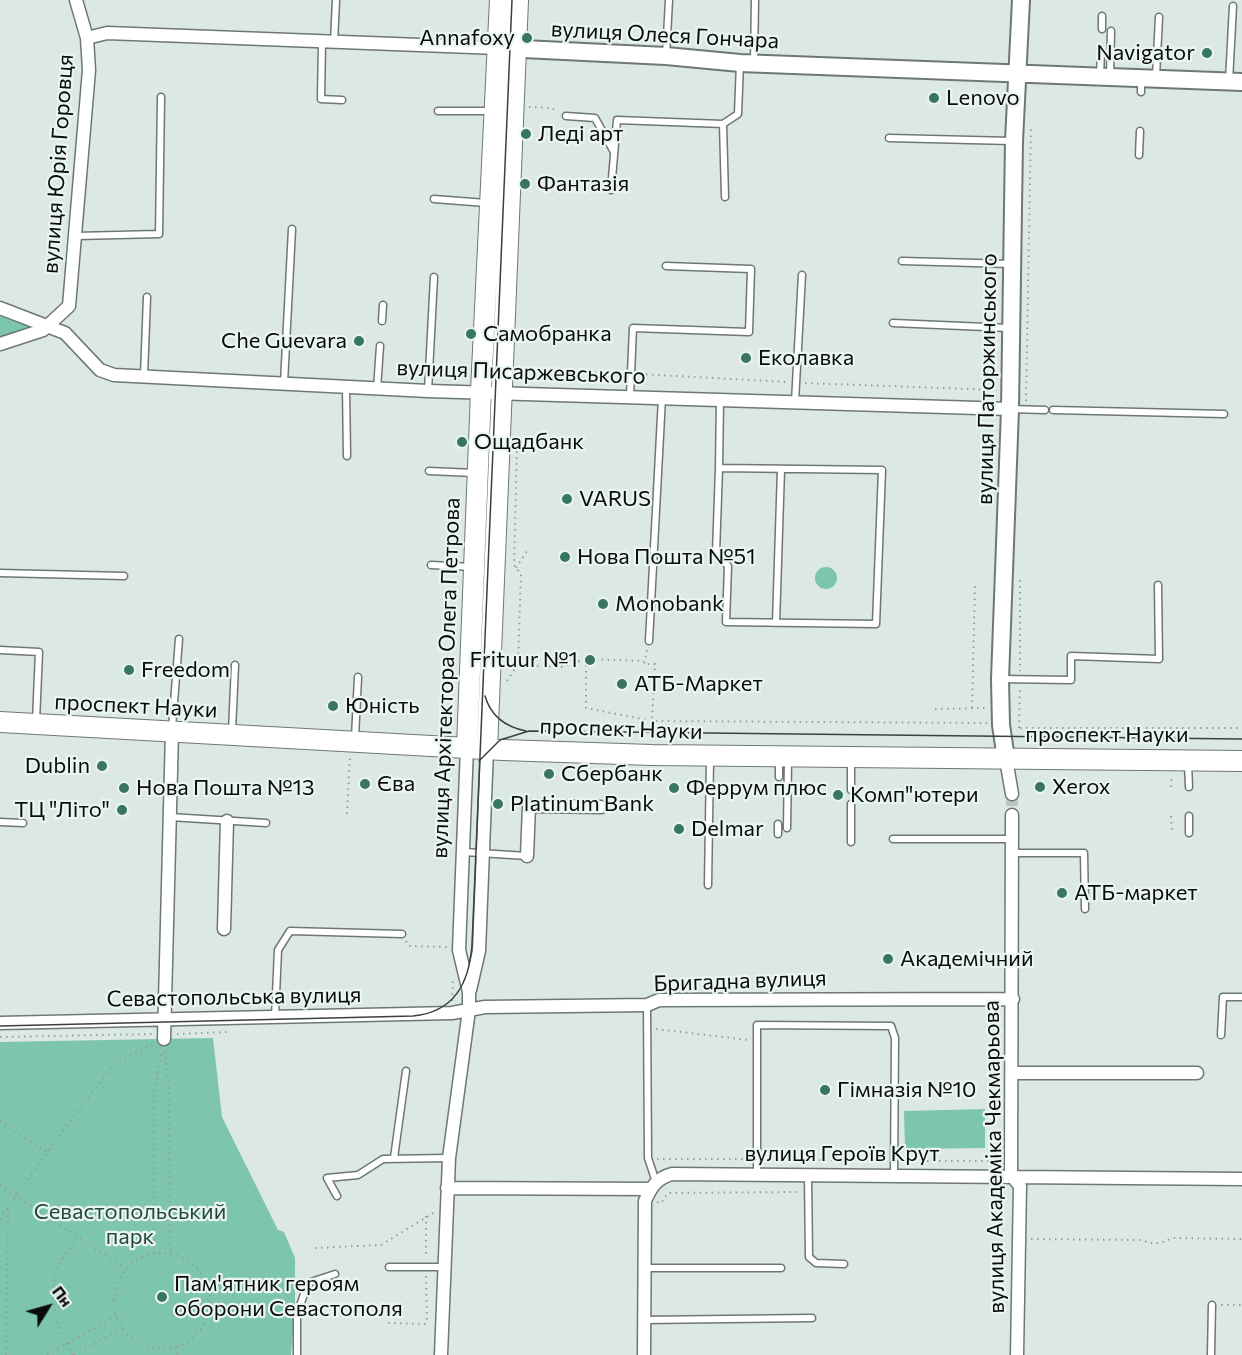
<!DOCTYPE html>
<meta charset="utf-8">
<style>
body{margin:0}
#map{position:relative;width:1242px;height:1355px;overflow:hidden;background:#dce8e3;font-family:Commissioner,sans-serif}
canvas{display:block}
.north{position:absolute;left:18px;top:1277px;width:60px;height:60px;-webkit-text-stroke:4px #eaf5f1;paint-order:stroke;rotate:53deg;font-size:16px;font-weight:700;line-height:24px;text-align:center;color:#090c0b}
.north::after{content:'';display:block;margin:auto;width:21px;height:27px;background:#090c0b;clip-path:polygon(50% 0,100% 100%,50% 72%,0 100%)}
</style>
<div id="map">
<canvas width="1242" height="1355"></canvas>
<div class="north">Пн</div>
</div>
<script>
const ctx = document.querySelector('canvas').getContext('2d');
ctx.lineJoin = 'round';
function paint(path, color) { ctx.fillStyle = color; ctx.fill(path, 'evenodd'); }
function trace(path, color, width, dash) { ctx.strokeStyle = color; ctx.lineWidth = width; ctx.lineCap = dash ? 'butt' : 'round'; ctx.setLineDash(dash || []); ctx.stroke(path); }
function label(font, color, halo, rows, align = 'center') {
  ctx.font = font + ' Commissioner,sans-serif'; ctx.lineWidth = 4.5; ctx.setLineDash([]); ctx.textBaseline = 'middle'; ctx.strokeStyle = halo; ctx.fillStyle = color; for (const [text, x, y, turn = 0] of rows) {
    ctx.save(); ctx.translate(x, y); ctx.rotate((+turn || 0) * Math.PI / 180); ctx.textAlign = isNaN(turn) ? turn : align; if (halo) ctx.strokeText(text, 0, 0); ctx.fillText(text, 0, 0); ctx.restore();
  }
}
const green = new Path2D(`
 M 0,316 L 32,326 L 28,330 L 0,338 Z
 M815 578a11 11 0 1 1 22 0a11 11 0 1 1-22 0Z
 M 213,1038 L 222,1117 L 278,1230 L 284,1232 L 295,1258 L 295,1309 L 291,1355 L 0,1355 L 0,1042 Z
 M 985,1109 L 985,1148 L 905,1149 L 904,1111 Z`);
const streetTunnel = new Path2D(`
 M 1012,794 L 1012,815`);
const path = new Path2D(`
 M 529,107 L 551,108 L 558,112
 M 517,371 L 623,373
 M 640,374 L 787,382
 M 805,383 L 997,390
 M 1026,401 L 1031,125
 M 516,568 L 527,551
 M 1020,580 L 1020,671
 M 647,650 L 644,664 L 655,664 L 652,721
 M 586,659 L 586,708 L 652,721 L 987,723
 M 519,665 L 561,667 L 586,659 L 644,661
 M 507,681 L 518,664 L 521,574 L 514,565 L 517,446
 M 972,708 L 975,586
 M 935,709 L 986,708
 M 1019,728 L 1020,688
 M 1020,728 L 1242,728
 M 1171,787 L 1172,775
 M 347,814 L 350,756
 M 1171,816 L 1172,832
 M 406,941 L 409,946 L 448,947
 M 452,1001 L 453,980
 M 656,1029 L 748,1040
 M 177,1034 L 228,1032
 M 0,1037 L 153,1034
 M 165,1051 L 169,1091 L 170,1252
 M 0,1121 L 47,1152
 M 657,1159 L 747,1159
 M 765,1160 L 885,1160
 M 903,1161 L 994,1161
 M 0,1185 L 126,1269
 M 657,1202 L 661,1203 L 668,1193 L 799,1192
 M 426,1216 L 426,1258
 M 0,1219 L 47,1152 L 113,1065 L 153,1044
 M 1031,1239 L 1141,1240 C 1153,1244 1160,1245 1171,1238 L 1242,1239
 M 315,1248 L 381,1245 L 435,1212
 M114 1301a48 48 0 1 1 96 0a48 48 0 1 1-96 0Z
 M 154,1253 L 154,1091 L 162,1051
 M 426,1276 L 427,1324
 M 1221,1305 L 1242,1305
 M 388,1323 L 427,1324
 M 176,1347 L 177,1355
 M 6,1355 L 8,1207
 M 47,1355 L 116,1316
 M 73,1355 C 57,1330 48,1300 57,1270 C 60,1259 71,1248 77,1239
 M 74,1355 L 122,1328`);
const lane = new Path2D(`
 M 1102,29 L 1102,16
 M 322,43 L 321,99 L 342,100
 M 334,43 L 336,0
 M 666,55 L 669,0
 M 754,63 L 755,0
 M 1100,75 L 1101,52
 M 1110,76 L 1111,31
 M 1156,76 L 1159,17
 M 1229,81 L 1233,6
 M 1141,92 L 1141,78
 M 438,111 L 491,111
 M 566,116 L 595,118 L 614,152
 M 889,138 L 1012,141
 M 1139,155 L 1140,131
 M 611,190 L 617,120 L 723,124
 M 725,197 L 723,124 L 738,114 L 740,63
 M 434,199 L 486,203
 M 76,236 L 159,234 L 161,97
 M 902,261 L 1012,264
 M 382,321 L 383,305
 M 893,323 L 1009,328
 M 144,376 L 147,297
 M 284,383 L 292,229
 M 346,387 L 347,456
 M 377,389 L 380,346
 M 428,391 L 434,277
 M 630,396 L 633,328 L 749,332 L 751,269 L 666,266
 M 795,402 L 802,275
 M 1010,409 L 1045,410
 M 1053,410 L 1224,414
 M 719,468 L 716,553 L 728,566 L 726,622 L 876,624 L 882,470 L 719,468 L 720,400
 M 429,471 L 474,473
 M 431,565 L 472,567
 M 0,573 L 124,576
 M 776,623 L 781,469
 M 649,641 L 662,398
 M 0,650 L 39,652 L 36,721
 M 1001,679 L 1071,680 L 1071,656 L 1159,659 L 1158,585
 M 172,728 L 179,639
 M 232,731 L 235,665
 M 355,738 L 358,677
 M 779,760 L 779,777
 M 1188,764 L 1189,787
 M 851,790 L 851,761
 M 1189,816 L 1189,833
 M 170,817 L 266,823
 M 0,822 L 23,823
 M 787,828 L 788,761
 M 778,834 L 778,824
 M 893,839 L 1012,839
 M 851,842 L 851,804
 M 464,852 L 527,856
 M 1012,853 L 1084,853 L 1085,909
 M 708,885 L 710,759
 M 647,1005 L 648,1158 L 656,1182
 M 275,1017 L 278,950 L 290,931 L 402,934
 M 1221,1035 L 1223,997 L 1242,997
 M 394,1158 L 406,1071
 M 757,1175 L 757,1025 L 891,1026 L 895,1038 L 894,1175
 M 808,1176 L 809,1257 L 816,1263 L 844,1264
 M 337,1196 L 327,1178 L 358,1175 L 383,1159 L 448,1158
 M 389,1267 L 444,1267
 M 644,1268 L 781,1268
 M 643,1320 L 812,1318
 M 297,1355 L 297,1314 L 308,1283 L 335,1274
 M 1211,1355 L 1212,1305`);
const street = new Path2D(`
 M 87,38 L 107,33 L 498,48
 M 0,308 L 65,333 L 100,370 L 114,375 L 428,391 L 1010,409
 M 0,344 L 43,330 L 69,306 L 89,70 L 87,38 L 76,0
 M 1006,759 L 1012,794
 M 1012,815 L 1011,1175 L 1020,1186 L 1017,1355
 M 527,856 L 529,806 L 601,807
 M 224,929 L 227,821
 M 470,990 L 479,951 L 487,749
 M 0,1023 L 452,1013 L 485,1007 L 647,1005 L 659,1000 L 1013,999
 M 164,1039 L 172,732
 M 1012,1073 L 1197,1073
 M 447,1188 L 650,1189
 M 441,1355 L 449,1158 L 469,1010 L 469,992 L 459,950 L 467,747
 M 644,1355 L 645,1201 C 651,1187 657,1178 672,1174 L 1242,1179`);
const secondary = new Path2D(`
 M 503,48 L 666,56 L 740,63 L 1242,82
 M 1006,759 L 1001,725 L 1000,679 L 1010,409 L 1014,141 L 1021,0`);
const primary = new Path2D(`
 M 0,722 L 503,750 L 652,755 L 1242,761
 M 467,747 L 481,391 L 500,0
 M 487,749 L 518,0`);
const tram = new Path2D(`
 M 485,696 C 491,717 506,727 526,731
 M 479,761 L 500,740 L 529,731 L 1242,739
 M 0,1026 L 413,1016 C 454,1012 469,984 472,945 L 512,0`);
const markers = [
 [527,38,6,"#387661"],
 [1207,53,6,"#387661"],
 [934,98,6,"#387661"],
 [526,134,6,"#387661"],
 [525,184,6,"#387661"],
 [471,334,6,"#387661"],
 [359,341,6,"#387661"],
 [746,358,6,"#387661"],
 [462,442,6,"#387661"],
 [567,499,6,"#387661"],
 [565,557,6,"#387661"],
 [603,604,6,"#387661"],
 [590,660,6,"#387661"],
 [129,670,6,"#387661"],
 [622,684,6,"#387661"],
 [333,706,6,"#387661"],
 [102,766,6,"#387661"],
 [549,774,6,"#387661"],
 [365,784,6,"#387661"],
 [1040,787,6,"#387661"],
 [124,788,6,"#387661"],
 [674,788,6,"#387661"],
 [838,795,6,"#387661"],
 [498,804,6,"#387661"],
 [122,810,6,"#387661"],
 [679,829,6,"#387661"],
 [1062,893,6,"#387661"],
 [888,959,6,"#387661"],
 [825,1090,6,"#387661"],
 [162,1297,6,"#387661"]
];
const streetNames = [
 ["вулиця Олеся Гончара",665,35,3],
 ["вулиця Юрія Горовця",58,164,-86],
 ["вулиця Писаржевського",521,372,2],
 ["вулиця Паторжинського",987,379,-89],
 ["вулиця Архітектора Олега Петрова",446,678,-88],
 ["проспект Науки",136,706,3],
 ["проспект Науки",621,729,2],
 ["проспект Науки",1107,735],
 ["Бригадна вулиця",740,981,-2],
 ["Севастопольська вулиця",234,997,-1],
 ["вулиця Героїв Крут",842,1154],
 ["вулиця Академіка Чекмарьова",994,1157,-91]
];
const poiNames = [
 ["Annafoxy",515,38,"right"],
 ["Navigator",1195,53,"right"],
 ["Lenovo",946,98],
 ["Леді арт",538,134],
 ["Фантазія",537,184],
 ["Самобранка",483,334],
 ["Che Guevara",347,341,"right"],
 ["Еколавка",758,358],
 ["Ощадбанк",474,442],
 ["VARUS",579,499],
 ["Нова Пошта №51",577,557],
 ["Monobank",615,604],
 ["Frituur №1",578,660,"right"],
 ["Freedom",141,670],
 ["АТБ-Маркет",634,684],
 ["Юність",345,706],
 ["Dublin",90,766,"right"],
 ["Сбербанк",561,774],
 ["Єва",377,784],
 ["Xerox",1052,787],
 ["Нова Пошта №13",136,788],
 ["Феррум плюс",686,788],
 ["Комп\"ютери",850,795],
 ["Platinum Bank",510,804],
 ["ТЦ \"Літо\"",110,810,"right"],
 ["Delmar",691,829],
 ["АТБ-маркет",1074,893],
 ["Академічний",900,959],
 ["Гімназія №10",837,1090],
 ["Пам'ятник героям",174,1284],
 ["оборони Севастополя",174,1309]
];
const parkNames = [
 ["Севастопольський",130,1212],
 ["парк",130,1237]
];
paint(green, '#7dc6ac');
trace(streetTunnel, '#bcc7c3', 12, [12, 6]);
trace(lane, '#6d7873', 9);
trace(street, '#6d7873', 15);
trace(secondary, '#6d7873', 20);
trace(primary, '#6d7873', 22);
trace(path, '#959e9a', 2, [1.5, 4.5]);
trace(lane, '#fff', 6);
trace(street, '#fff', 12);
trace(secondary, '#fff', 16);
trace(primary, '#fff', 20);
trace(tram, '#3b403e', 1.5);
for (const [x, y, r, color] of markers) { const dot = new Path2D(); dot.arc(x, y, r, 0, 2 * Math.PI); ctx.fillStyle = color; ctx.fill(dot); trace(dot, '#eaf5f1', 2); }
label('22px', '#090c0b', '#eaf5f1', streetNames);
label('22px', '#090c0b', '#eaf5f1', poiNames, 'left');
label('22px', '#214a3d', '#eaf5f1', parkNames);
</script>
